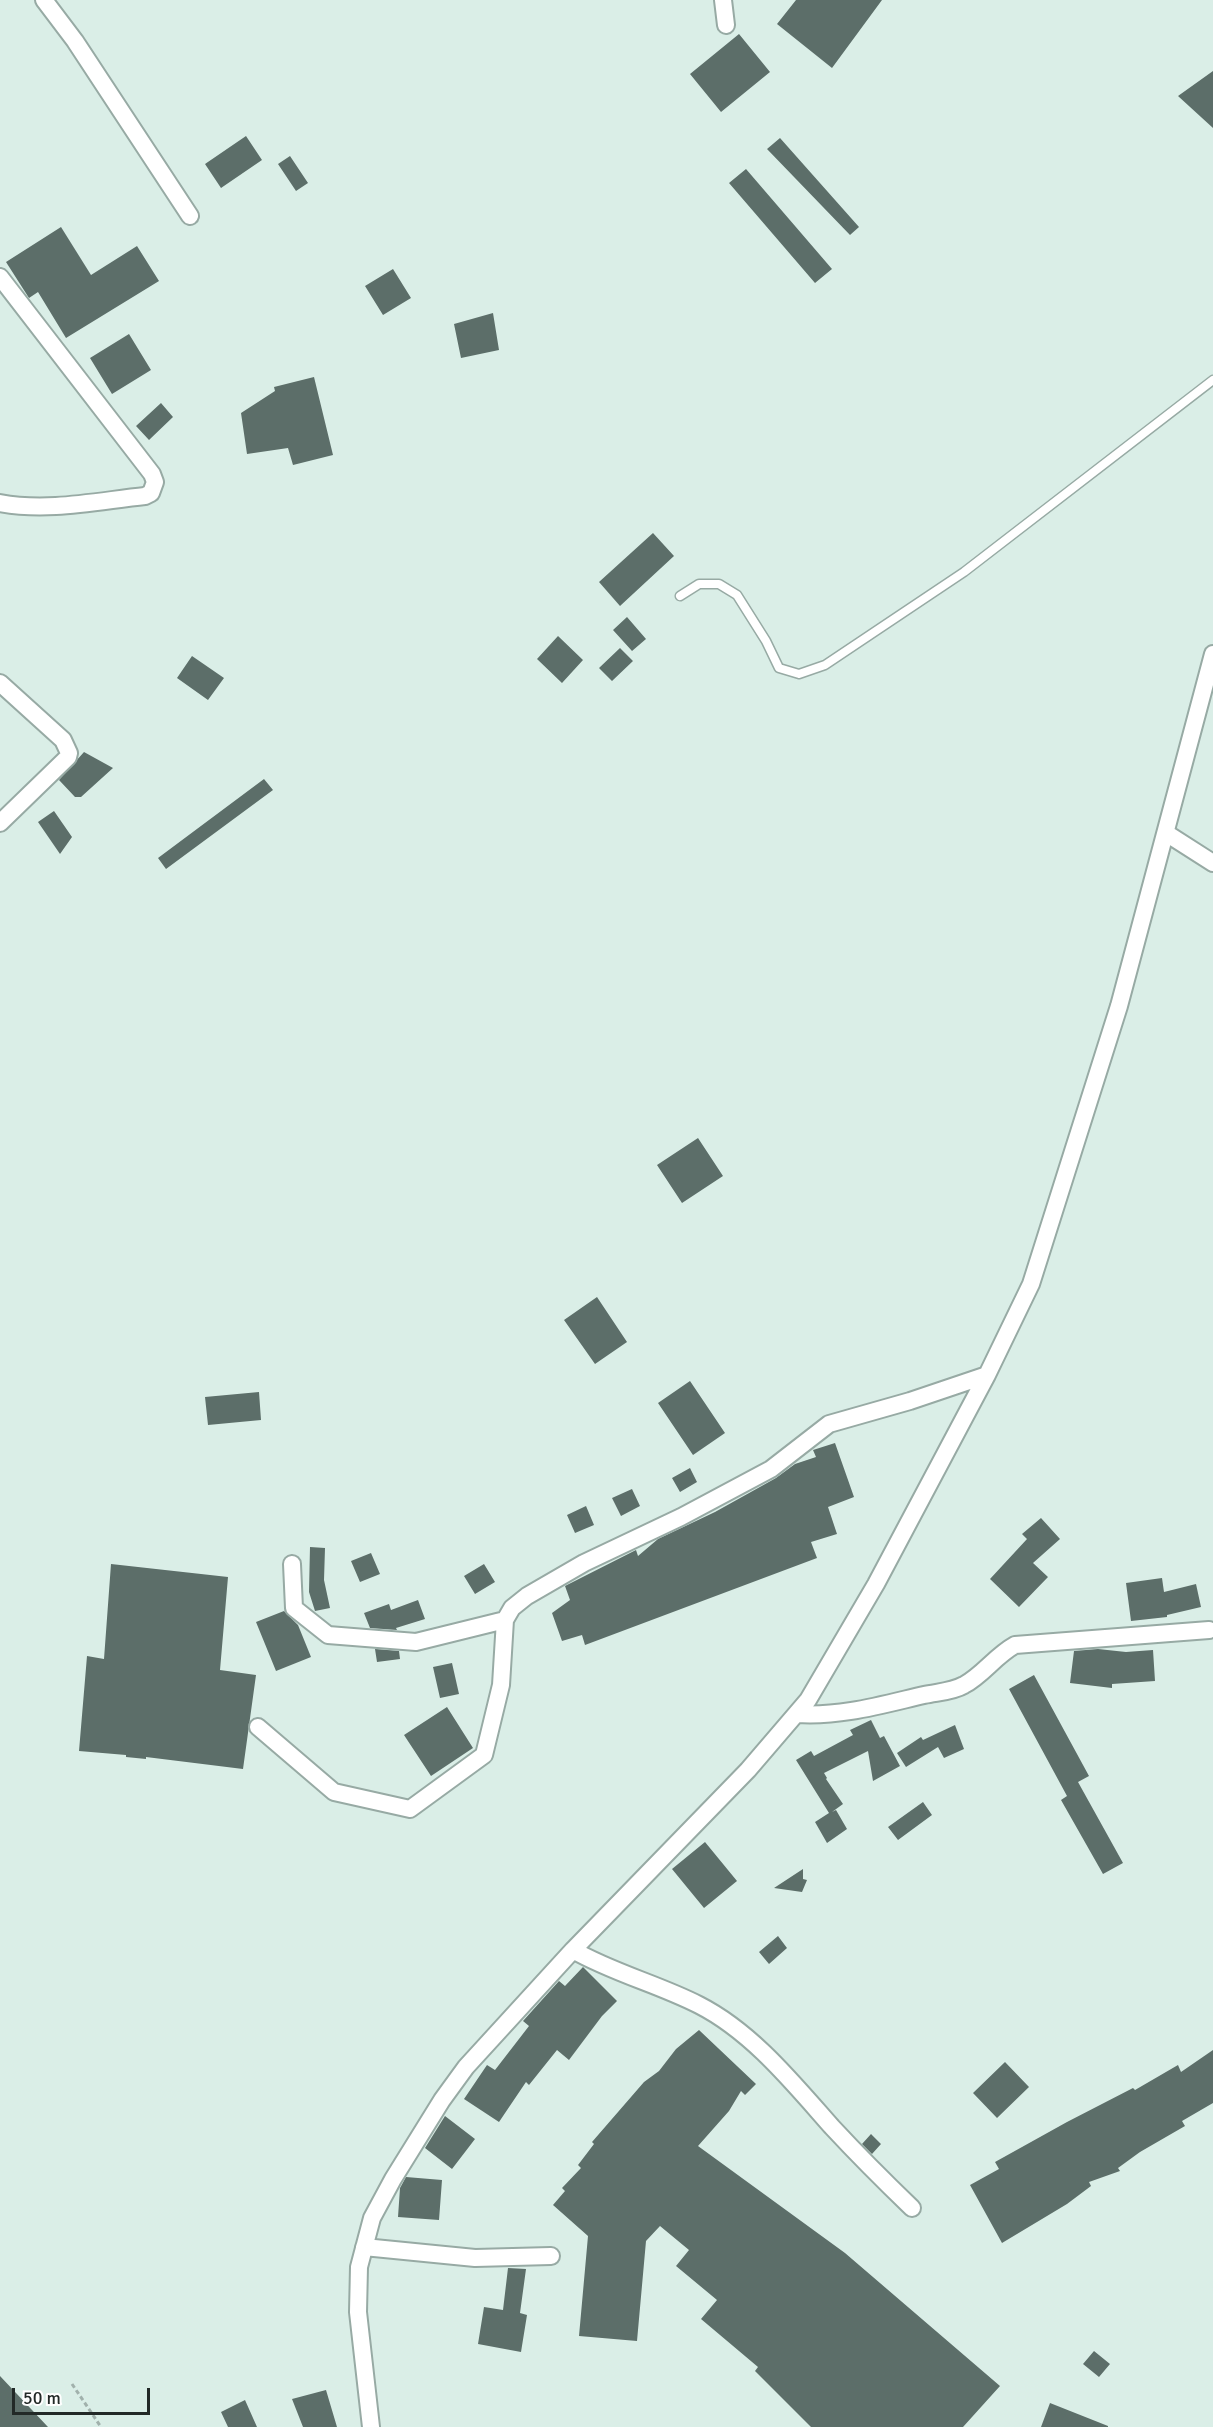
<!DOCTYPE html>
<style>
body{margin:0}
#map{position:relative;width:1213px;height:2427px;overflow:hidden;background:#daeee7;font-family:Signika,sans-serif}
canvas{display:block}
.scale{position:absolute;left:12px;top:2388px;width:138px;height:27px;box-sizing:border-box;border:3px solid #222927;border-top:0;padding-left:8px;font-size:18px;line-height:21px;white-space:nowrap;color:#222927;-webkit-text-stroke:4px #fff;paint-order:stroke}
</style>
<div id="map">
<canvas width="1213" height="2427"></canvas>
<div class="scale">50 m</div>
</div>
<script>
const ctx = document.querySelector('canvas').getContext('2d');
ctx.lineJoin = 'round';
function paint(path, color) { ctx.fillStyle = color; ctx.fill(path, 'evenodd'); }
function trace(path, color, width, dash) { ctx.strokeStyle = color; ctx.lineWidth = width; ctx.lineCap = dash ? 'butt' : 'round'; ctx.setLineDash(dash || []); ctx.stroke(path); }
const building = new Path2D(`
 M 796,0 L 882,0 L 832,68 L 777,24 Z
 M 739,34 L 770,72 L 721,112 L 690,74 Z
 M 1213,71 L 1213,128 L 1178,96 Z
 M 246,136 L 262,160 L 221,188 L 205,164 Z
 M 780,138 L 859,227 L 850,235 L 767,149 Z
 M 290,156 L 308,183 L 296,191 L 278,164 Z
 M 746,169 L 832,269 L 815,283 L 729,183 Z
 M 61,227 L 91,275 L 137,246 L 159,281 L 66,338 L 38,292 L 29,298 L 6,262 Z
 M 393,269 L 411,298 L 383,315 L 365,286 Z
 M 493,313 L 499,350 L 461,358 L 454,324 Z
 M 129,334 L 151,370 L 112,394 L 90,358 Z
 M 314,377 L 333,455 L 293,465 L 288,448 L 247,454 L 241,413 L 275,391 L 274,387 Z
 M 161,403 L 173,417 L 149,440 L 136,426 Z
 M 653,533 L 674,556 L 620,606 L 599,582 Z
 M 627,617 L 646,639 L 632,651 L 613,630 Z
 M 558,636 L 583,660 L 562,683 L 537,659 Z
 M 620,648 L 633,661 L 612,681 L 599,668 Z
 M 192,656 L 224,678 L 208,700 L 177,678 Z
 M 84,752 L 113,768 L 81,797 L 75,797 L 59,780 Z
 M 264,779 L 273,790 L 166,869 L 158,858 Z
 M 54,811 L 72,837 L 60,854 L 38,822 Z
 M 698,1138 L 723,1176 L 682,1203 L 657,1165 Z
 M 597,1297 L 627,1342 L 595,1364 L 564,1320 Z
 M 690,1381 L 725,1433 L 693,1455 L 658,1403 Z
 M 259,1392 L 261,1420 L 208,1425 L 205,1397 Z
 M 835,1443 L 854,1497 L 828,1507 L 837,1534 L 811,1542 L 817,1558 L 585,1645 L 582,1635 L 562,1641 L 552,1613 L 570,1600 L 565,1586 L 636,1550 L 638,1556 L 658,1539 L 715,1512 L 776,1478 L 795,1464 L 816,1457 L 813,1450 Z
 M 690,1468 L 697,1482 L 680,1492 L 672,1478 Z
 M 632,1489 L 640,1506 L 621,1516 L 612,1498 Z
 M 586,1506 L 594,1525 L 575,1533 L 567,1515 Z
 M 1041,1518 L 1060,1539 L 1033,1563 L 1048,1577 L 1019,1607 L 990,1579 L 1027,1539 L 1022,1534 Z
 M 310,1547 L 325,1548 L 324,1580 L 330,1608 L 315,1611 L 309,1592 Z
 M 371,1553 L 380,1574 L 360,1582 L 351,1561 Z
 M 111,1564 L 228,1577 L 220,1670 L 256,1675 L 243,1769 L 146,1757 L 146,1759 L 126,1757 L 126,1755 L 79,1751 L 87,1656 L 104,1659 Z
 M 484,1564 L 495,1582 L 475,1594 L 464,1576 Z
 M 1162,1578 L 1164,1592 L 1196,1584 L 1201,1607 L 1167,1615 L 1167,1617 L 1131,1621 L 1126,1583 Z
 M 418,1600 L 425,1619 L 396,1628 L 397,1630 L 370,1628 L 364,1613 L 389,1604 L 391,1610 Z
 M 284,1611 L 298,1625 L 311,1657 L 276,1671 L 256,1622 Z
 M 375,1649 L 399,1651 L 400,1659 L 377,1662 Z
 M 1098,1649 L 1126,1652 L 1153,1650 L 1155,1681 L 1112,1684 L 1112,1688 L 1070,1683 L 1074,1651 Z
 M 452,1663 L 459,1694 L 440,1698 L 433,1667 Z
 M 1034,1675 L 1089,1776 L 1078,1782 L 1123,1863 L 1103,1874 L 1061,1800 L 1067,1796 L 1009,1689 Z
 M 447,1707 L 473,1748 L 431,1776 L 404,1735 Z
 M 871,1720 L 880,1738 L 884,1736 L 900,1766 L 873,1781 L 868,1751 L 824,1773 L 827,1778 L 826,1779 L 843,1804 L 832,1812 L 836,1810 L 847,1829 L 827,1843 L 815,1822 L 829,1813 L 796,1760 L 811,1751 L 814,1756 L 853,1735 L 850,1730 Z
 M 955,1725 L 964,1749 L 944,1758 L 938,1747 L 906,1767 L 897,1753 L 921,1737 L 923,1740 Z
 M 923,1802 L 932,1815 L 898,1840 L 888,1827 Z
 M 705,1842 L 737,1881 L 704,1908 L 672,1869 Z
 M 803,1869 L 803,1879 L 807,1880 L 802,1892 L 774,1888 Z
 M 778,1936 L 787,1948 L 769,1964 L 759,1952 Z
 M 583,1967 L 617,2001 L 602,2016 L 569,2060 L 557,2050 L 529,2085 L 526,2082 L 499,2122 L 464,2099 L 487,2065 L 495,2070 L 529,2026 L 523,2021 L 559,1981 L 565,1986 Z
 M 699,2030 L 756,2084 L 745,2095 L 741,2091 L 729,2111 L 698,2146 L 845,2253 L 1000,2386 L 963,2427 L 811,2427 L 755,2371 L 758,2367 L 701,2319 L 717,2300 L 676,2266 L 689,2250 L 660,2226 L 646,2241 L 637,2341 L 579,2336 L 588,2236 L 553,2205 L 565,2191 L 562,2188 L 581,2168 L 578,2165 L 594,2144 L 592,2142 L 644,2082 L 659,2071 L 676,2049 Z
 M 1213,2050 L 1213,2103 L 1182,2121 L 1185,2126 L 1140,2152 L 1118,2168 L 1120,2171 L 1089,2182 L 1091,2186 L 1067,2204 L 1002,2243 L 970,2185 L 999,2169 L 995,2162 L 1067,2122 L 1133,2088 L 1135,2090 L 1178,2065 L 1181,2072 Z
 M 1005,2062 L 1029,2087 L 997,2118 L 973,2093 Z
 M 445,2116 L 475,2139 L 452,2169 L 425,2148 Z
 M 871,2134 L 881,2144 L 872,2154 L 862,2144 Z
 M 406,2177 L 442,2180 L 439,2220 L 398,2217 L 400,2188 Z
 M 508,2268 L 526,2269 L 520,2313 L 527,2315 L 521,2352 L 478,2344 L 484,2307 L 503,2310 Z
 M 1094,2351 L 1110,2364 L 1099,2377 L 1083,2364 Z
 M 0,2376 L 48,2427 L 0,2427 Z
 M 326,2390 L 337,2427 L 303,2427 L 292,2399 Z
 M 245,2400 L 257,2427 L 228,2427 L 221,2412 Z
 M 1050,2403 L 1108,2426 L 1108,2427 L 1041,2427 Z`);
const path = new Path2D(`
 M 72,2384 L 101,2427`);
const lane = new Path2D(`
 M 680,596 L 699,584 L 719,584 L 737,595 L 766,641 L 779,668 L 799,674 L 825,665 L 964,572 L 1213,380`);
const street = new Path2D(`
 M 44,0 L 75,41 L 190,216
 M 723,0 L 726,25
 M 0,277 L 152,474 L 155,482 L 151,493 L 145,496 C 97,501 48,512 0,503
 M 0,683 L 63,740 L 69,753 L 68,757 L 0,823
 M 1166,833 L 1213,863
 M 292,1564 L 294,1608 L 328,1635 L 416,1642 L 505,1620
 M 796,1714 C 841,1717 881,1705 924,1695 C 937,1692 952,1692 964,1685 C 983,1675 995,1656 1015,1645 L 1209,1630
 M 258,1727 L 334,1792 L 410,1809 L 484,1755 L 501,1685 L 505,1620 L 512,1608 L 527,1596 L 584,1563 L 681,1517 L 771,1469 L 829,1424 L 910,1401 L 987,1375
 M 573,1950 C 613,1973 658,1984 699,2005 C 752,2032 793,2083 832,2127 C 858,2155 885,2182 912,2208
 M 364,2247 L 475,2258 L 551,2256
 M 371,2427 L 358,2312 L 359,2267 L 372,2218 L 393,2179 L 442,2100 L 466,2067 L 573,1950 L 748,1770 L 808,1700 L 876,1584 L 987,1375 L 1031,1284 L 1119,1006 L 1213,654`);
paint(building, '#5c6e69');
trace(lane, '#97aaa4', 11);
trace(street, '#97aaa4', 20);
trace(path, '#a1b1ac', 3, [4.5, 3]);
trace(lane, '#fff', 8);
trace(street, '#fff', 16);
</script>
